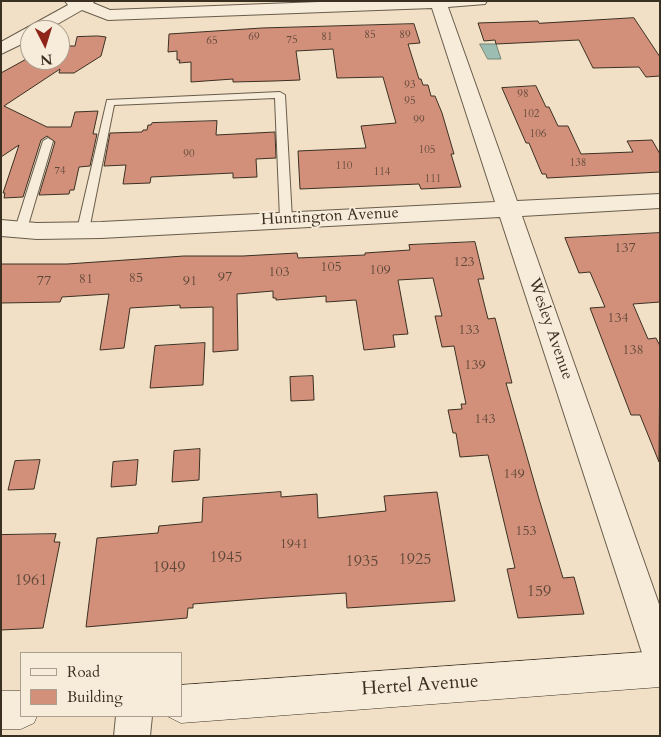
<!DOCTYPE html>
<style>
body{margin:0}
#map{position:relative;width:661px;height:737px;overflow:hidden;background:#f2e0c6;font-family:Cardo,serif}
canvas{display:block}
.frame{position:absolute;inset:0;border:2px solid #3a3022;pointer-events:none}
.legend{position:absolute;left:20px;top:652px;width:162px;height:65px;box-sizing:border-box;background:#f7ebda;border:1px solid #aba090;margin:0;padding:6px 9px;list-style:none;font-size:15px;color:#3a3022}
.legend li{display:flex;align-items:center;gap:10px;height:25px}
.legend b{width:25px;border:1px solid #aba090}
.north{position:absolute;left:20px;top:20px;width:50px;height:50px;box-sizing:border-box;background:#f7ebda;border:1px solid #aba090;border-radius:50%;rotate:175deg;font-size:14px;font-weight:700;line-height:20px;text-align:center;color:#3a3022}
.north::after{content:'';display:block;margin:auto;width:18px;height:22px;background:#8f2418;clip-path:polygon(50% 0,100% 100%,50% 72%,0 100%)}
</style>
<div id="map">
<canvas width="661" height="737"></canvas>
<div class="frame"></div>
<ul class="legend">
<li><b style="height:6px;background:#f7ebda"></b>Road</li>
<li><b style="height:14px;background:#d2907b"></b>Building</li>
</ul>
<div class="north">N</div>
</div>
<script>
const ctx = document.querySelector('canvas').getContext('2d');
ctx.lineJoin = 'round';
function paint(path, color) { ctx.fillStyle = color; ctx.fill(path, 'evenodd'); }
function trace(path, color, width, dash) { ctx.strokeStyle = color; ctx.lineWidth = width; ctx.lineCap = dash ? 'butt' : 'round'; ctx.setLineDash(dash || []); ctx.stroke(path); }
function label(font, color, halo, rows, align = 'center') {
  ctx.font = font + ' Cardo,serif'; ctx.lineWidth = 4; ctx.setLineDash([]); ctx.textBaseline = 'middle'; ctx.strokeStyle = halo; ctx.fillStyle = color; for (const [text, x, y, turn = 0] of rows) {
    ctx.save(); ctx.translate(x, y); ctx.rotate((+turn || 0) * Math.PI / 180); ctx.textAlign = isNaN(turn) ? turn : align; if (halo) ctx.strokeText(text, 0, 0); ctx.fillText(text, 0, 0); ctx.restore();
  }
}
const water = new Path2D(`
 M 480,44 L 496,44 L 501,59 L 488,59 Z`);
const building = new Path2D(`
 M 634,18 L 660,57 L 660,76 L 646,77 L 639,67 L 593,68 L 579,40 L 496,44 L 495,40 L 484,41 L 478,23 L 538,21 L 539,23 Z
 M 414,24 L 420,43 L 408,44 L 419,79 L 421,79 L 423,85 L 428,85 L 431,96 L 435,96 L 442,113 L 454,154 L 451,154 L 461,187 L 421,189 L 419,184 L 300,189 L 298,151 L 366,148 L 361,126 L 396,123 L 383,77 L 337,78 L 333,49 L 296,51 L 300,80 L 274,81 L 233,82 L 233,79 L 191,82 L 191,62 L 179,63 L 180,60 L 177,60 L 177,51 L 168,52 L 169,34 L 262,28 Z
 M 98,36 L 106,37 L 101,56 L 74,73 L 59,73 L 60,69 L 4,106 L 47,127 L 71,127 L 75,112 L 98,111 L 93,134 L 97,134 L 90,166 L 79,167 L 74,190 L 70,190 L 69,194 L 39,195 L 55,142 L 47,136 L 41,140 L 23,197 L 4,198 L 5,193 L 3,193 L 19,145 L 1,157 L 1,73 L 30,57 L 30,60 L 63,60 L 66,46 L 75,46 L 77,37 Z
 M 536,86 L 546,107 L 549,107 L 558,126 L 568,126 L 581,154 L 633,152 L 627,141 L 652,140 L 660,154 L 660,172 L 547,178 L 546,174 L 542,174 L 529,143 L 526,143 L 502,88 Z
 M 217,121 L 216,135 L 275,132 L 276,158 L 256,159 L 257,177 L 233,178 L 233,173 L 151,177 L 150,183 L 123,184 L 126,165 L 104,166 L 110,133 L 142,132 L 143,130 L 147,130 L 148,125 L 151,125 L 152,123 Z
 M 660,233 L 660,302 L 633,304 L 648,339 L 656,338 L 660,346 L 659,462 L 640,415 L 631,415 L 590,308 L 605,307 L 590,272 L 579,273 L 565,238 Z
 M 475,242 L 484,279 L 478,279 L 488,319 L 495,318 L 512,383 L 506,383 L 539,499 L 563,578 L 574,577 L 584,614 L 518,618 L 507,569 L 515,568 L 488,455 L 460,457 L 456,433 L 453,433 L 448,410 L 462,409 L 461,404 L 466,404 L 454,346 L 442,347 L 435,316 L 442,316 L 433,278 L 398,280 L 408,334 L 393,335 L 395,347 L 364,350 L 356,300 L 326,302 L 326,296 L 276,300 L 276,298 L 273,298 L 273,291 L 237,294 L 238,350 L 213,352 L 213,307 L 180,308 L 180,305 L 130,308 L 124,348 L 100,350 L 109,294 L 62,297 L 60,302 L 1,303 L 1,264 L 67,264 L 184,256 L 243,256 L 297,253 L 298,258 L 365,255 L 365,253 L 410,250 L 409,245 Z
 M 205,343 L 203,385 L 150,388 L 155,346 Z
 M 313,376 L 314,400 L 291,401 L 290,377 Z
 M 200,449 L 199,480 L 172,482 L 174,451 Z
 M 40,460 L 34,489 L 8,490 L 15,461 Z
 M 138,460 L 136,485 L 111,487 L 113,462 Z
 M 281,492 L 281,497 L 317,494 L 318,518 L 386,511 L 384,496 L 437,492 L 455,601 L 347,608 L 346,593 L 268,598 L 193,604 L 193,608 L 188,608 L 187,618 L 86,627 L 97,538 L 158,533 L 159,526 L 202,522 L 203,498 Z
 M 56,534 L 54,542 L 60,542 L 43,628 L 1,630 L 1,535 Z`);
const lane = new Path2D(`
 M 280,92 L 285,95 L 292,219 L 290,222 L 286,223 L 280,219 L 275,98 L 114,105 L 89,230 L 83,234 L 79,233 L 77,230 L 107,100 Z
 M 48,138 L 53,141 L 27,229 L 25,232 L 17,232 L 15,229 L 43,141 Z`);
const street = new Path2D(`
 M 65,1 L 95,1 L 93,3 L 110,10 L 345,1 L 487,1 L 485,4 L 448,7 L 517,201 L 660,194 L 660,208 L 522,216 L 660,607 L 660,673 L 648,668 L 643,656 L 500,217 L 101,238 L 37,239 L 1,236 L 1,220 L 37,223 L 101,222 L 495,202 L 432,8 L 108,20 L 82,10 L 47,30 L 30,30 L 30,40 L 1,54 L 1,42 L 68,5 Z
 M 116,716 L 152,716 L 150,736 L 114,736 Z`);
const secondary = new Path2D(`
 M 660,651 L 660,687 L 181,723 L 167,716 L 181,716 L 181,685 Z
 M 1,691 L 21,691 L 21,716 L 37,716 L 34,723 L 21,729 L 1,729 Z`);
const farNumbernames = [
 ["85",370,35],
 ["89",405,35],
 ["69",254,37],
 ["81",327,37],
 ["75",292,40],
 ["65",212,41],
 ["93",410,85],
 ["98",523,94],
 ["95",410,101],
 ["102",531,114],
 ["99",419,120],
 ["106",538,134],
 ["105",427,150],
 ["90",189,154],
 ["138",578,163],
 ["110",344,166],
 ["74",60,171],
 ["114",382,172],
 ["111",433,179]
];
const numberNames = [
 ["137",625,249],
 ["123",464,263],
 ["105",331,268],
 ["109",380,271],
 ["103",279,273],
 ["97",225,278],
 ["85",136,279],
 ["81",86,280],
 ["77",44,282],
 ["91",190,282],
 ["134",618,319],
 ["133",469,331],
 ["138",633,351],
 ["139",475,366],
 ["143",485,420],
 ["149",514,475],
 ["153",526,532],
 ["1941",294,545]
];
const streetNames = [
 ["Huntington Avenue",330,217,-3],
 ["Wesley Avenue",550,329,71]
];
const nearNumbernames = [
 ["1945",226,558],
 ["1925",415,560],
 ["1935",362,562],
 ["1949",169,568],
 ["1961",31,581],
 ["159",539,592]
];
const nearStreetnames = [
 ["Hertel Avenue",420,686,-4]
];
paint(water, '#9bbdb2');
trace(water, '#748578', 1);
paint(building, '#d2907b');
trace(building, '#3a3022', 1);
trace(lane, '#685c4b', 2);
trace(street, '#685c4b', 2);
trace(secondary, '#3a3022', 1);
paint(lane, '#f7ebda');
paint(street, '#f7ebda');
paint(secondary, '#f7ebda');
label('11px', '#604838', null, farNumbernames);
label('14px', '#604838', null, numberNames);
label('16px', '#3a3022', '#f7ebda', streetNames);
label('16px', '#604838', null, nearNumbernames);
label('19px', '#3a3022', '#f7ebda', nearStreetnames);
</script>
